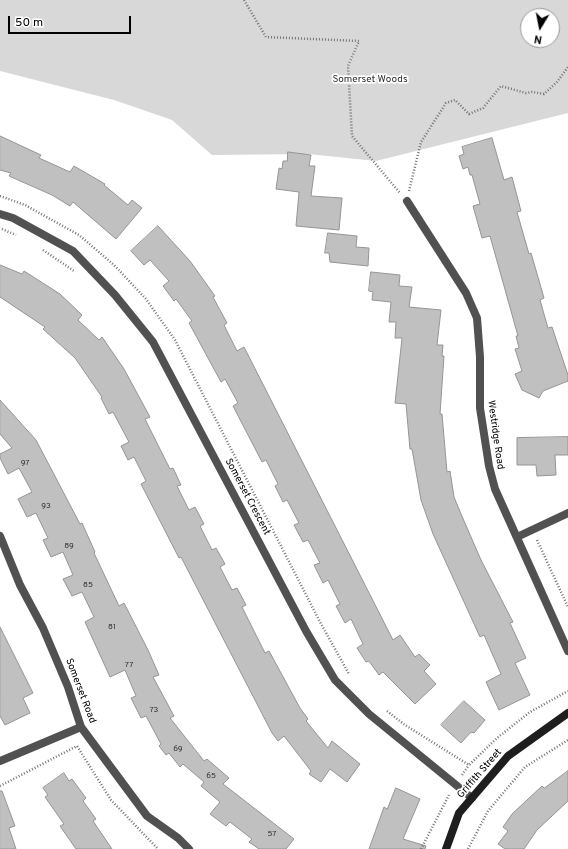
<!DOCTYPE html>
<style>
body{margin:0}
#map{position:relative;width:568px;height:849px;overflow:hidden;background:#fff;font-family:Overpass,sans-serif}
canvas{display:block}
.north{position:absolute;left:520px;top:8px;width:40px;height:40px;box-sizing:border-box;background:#fff;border:1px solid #999;border-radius:50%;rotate:190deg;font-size:11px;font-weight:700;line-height:16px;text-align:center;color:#000}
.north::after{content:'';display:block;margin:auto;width:14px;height:18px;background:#000;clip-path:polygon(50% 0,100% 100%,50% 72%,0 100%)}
.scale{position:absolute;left:8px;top:16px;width:123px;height:18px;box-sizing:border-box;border:2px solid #000;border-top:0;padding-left:5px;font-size:12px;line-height:14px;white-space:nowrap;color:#000;-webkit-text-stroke:3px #fff;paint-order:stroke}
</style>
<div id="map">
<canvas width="568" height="849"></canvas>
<div class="north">N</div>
<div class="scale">50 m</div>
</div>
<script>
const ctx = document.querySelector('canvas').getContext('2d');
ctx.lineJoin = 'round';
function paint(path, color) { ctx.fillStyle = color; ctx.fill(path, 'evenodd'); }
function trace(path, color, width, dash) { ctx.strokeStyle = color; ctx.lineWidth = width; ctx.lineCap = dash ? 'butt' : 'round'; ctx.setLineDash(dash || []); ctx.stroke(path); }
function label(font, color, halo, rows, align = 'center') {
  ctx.font = font + ' Overpass,sans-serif'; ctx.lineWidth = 3.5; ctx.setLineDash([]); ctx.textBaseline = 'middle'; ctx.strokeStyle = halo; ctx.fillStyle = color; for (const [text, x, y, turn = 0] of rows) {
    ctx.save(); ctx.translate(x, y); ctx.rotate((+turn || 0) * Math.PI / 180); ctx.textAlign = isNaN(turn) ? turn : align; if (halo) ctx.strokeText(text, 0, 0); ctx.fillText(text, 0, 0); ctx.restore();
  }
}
const green = new Path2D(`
 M 0,0 L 568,0 L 568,113 L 376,161 L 308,154 L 212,155 L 172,120 L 114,100 L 0,71 ZM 528,16 L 552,16 L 552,40 L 528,40 Z`);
const building = new Path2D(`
 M 0,136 L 41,155 L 39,158 L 70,172 L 74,166 L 105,184 L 104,185 L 128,205 L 132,200 L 142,208 L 116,239 L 73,202 L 70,206 L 52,195 L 9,176 L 11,173 L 0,170 Z
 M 492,138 L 504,180 L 512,177 L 521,211 L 517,212 L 529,254 L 531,253 L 544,298 L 540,300 L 548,328 L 552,327 L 568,375 L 568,381 L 543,391 L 539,398 L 522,390 L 515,374 L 522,371 L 515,349 L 519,348 L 516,336 L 518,336 L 490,236 L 482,238 L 473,206 L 480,204 L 472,175 L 470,175 L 468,167 L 463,169 L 459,156 L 464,154 L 462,147 Z
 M 288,152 L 311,155 L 309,166 L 315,166 L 311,196 L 342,198 L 339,230 L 296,226 L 299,192 L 276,189 L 279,168 L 282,169 L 283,161 L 287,161 Z
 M 158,226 L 190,261 L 215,296 L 213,297 L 227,323 L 224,325 L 237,351 L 244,347 L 393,640 L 400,635 L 415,657 L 419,654 L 430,665 L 424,671 L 436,684 L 415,704 L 383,672 L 379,675 L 369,661 L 366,662 L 357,648 L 363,644 L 351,619 L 345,623 L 336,606 L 340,604 L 328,580 L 323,583 L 314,565 L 320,563 L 308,540 L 303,542 L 294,525 L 299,523 L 287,500 L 283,502 L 275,486 L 278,484 L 266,460 L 262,462 L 233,406 L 238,403 L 225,379 L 221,382 L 189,323 L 192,321 L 176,299 L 174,301 L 163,286 L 169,281 L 150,260 L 144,265 L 131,251 Z
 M 328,233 L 357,236 L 356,247 L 369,248 L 368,266 L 330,262 L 329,253 L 325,253 Z
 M 0,265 L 22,274 L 24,271 L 60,294 L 82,315 L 78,320 L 99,340 L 102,337 L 124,369 L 150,417 L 145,419 L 170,469 L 173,468 L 181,485 L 177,486 L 189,510 L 195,507 L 204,524 L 200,526 L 212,550 L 216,548 L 225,564 L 220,567 L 232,590 L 237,588 L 246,605 L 242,607 L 265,653 L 269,651 L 300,708 L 308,719 L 306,721 L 328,748 L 332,741 L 360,764 L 347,782 L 330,769 L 321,782 L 309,774 L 311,771 L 284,736 L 278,741 L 272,733 L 181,557 L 179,558 L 141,484 L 146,481 L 134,457 L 128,460 L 121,446 L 129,442 L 113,412 L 109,414 L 101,398 L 102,397 L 75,358 L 43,329 L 45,327 L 0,297 Z
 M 371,272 L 400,275 L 399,286 L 412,287 L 409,307 L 441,310 L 437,345 L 443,345 L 442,356 L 444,356 L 440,414 L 442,414 L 447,472 L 450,471 L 454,497 L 461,514 L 481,560 L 513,622 L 510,623 L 526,658 L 515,663 L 530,695 L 499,710 L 486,682 L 501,674 L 484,635 L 480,637 L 433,534 L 421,500 L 412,449 L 410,449 L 406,404 L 395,403 L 402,338 L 395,338 L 396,322 L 389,322 L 391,302 L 372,300 L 373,292 L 369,291 Z
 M 0,400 L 36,440 L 80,524 L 82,523 L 95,552 L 94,553 L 119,606 L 124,603 L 148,650 L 159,675 L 153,677 L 174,716 L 170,718 L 204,761 L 207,759 L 229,778 L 223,784 L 294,839 L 286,849 L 259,849 L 249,842 L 252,839 L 230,822 L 226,826 L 210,814 L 220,802 L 201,786 L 204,782 L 183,764 L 180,767 L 169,753 L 166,755 L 159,746 L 161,744 L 146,716 L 141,718 L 131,698 L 136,696 L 125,670 L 110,677 L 85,622 L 94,617 L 82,592 L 72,596 L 63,579 L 73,575 L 63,552 L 51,557 L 43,540 L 48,538 L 36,513 L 27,517 L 18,499 L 32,492 L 19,468 L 8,474 L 0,458 L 0,454 L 12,448 L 0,434 Z
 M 568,437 L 568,455 L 555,455 L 556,475 L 537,476 L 536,465 L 517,465 L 517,438 Z
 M 0,627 L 33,693 L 23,698 L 30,713 L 5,725 L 0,716 Z
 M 464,701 L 485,720 L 474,733 L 471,732 L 461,743 L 441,725 Z
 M 568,771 L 568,801 L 537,830 L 524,849 L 505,849 L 498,844 L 508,831 L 503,827 L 512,814 L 542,786 L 544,788 Z
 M 64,773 L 69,781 L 72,779 L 86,798 L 83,801 L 96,819 L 93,821 L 112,849 L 76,849 L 60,826 L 64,824 L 45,797 L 48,795 L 43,788 Z
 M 396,788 L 420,799 L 403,839 L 426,846 L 425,849 L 369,849 L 384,807 L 387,809 Z
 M 0,791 L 2,791 L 15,826 L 9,828 L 16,849 L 0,849 Z`);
const path = new Path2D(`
 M 244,0 L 266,37 L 359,41 L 348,66 L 352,136 L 400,193
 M 409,191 L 421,142 L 446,103 L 455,100 L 469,114 L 483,108 L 501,86 L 526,93 L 532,92 L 544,94 L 557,82 L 568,67
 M 0,196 L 25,205 L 79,235 L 114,265 L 146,299 L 175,340 L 320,622 L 349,674
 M 2,229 L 16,235
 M 43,250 L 74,271
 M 537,540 L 568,607
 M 387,711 L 405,725 L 469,765 L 497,738 L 530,712 L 568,691
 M 462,775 L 469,765
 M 0,786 L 77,746 L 111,800 L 158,849
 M 421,849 L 449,795
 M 468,849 L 488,811 L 525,767 L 568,740`);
const street = new Path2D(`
 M 407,201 L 466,293 L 477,318 L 480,357 L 480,408 L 489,466 L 495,489 L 568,651
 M 0,214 L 13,218 L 73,251 L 115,295 L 153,342 L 306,631 L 335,680 L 369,714 L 472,798
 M 0,536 L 20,585 L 43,628 L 68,687 L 81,727 L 147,816 L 178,838 L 189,849
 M 517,537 L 568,513
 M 0,761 L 81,727`);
const secondary = new Path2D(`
 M 446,849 L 459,813 L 508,756 L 568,713`);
const numberNames = [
 ["97",25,463],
 ["93",46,506],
 ["89",69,546],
 ["85",88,585],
 ["81",112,627],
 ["77",129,665],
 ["73",154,710],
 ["69",178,749],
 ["65",211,776],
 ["57",272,834]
];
const parkNames = [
 ["Somerset Woods",370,80]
];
const streetNames = [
 ["Westridge Road",495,435,82],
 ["Somerset Crescent",247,497,62],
 ["Somerset Road",80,691,69],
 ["Griffith Street",480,774,-49]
];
paint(green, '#d8d8d8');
paint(building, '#c0c0c0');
trace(building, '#959595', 1);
trace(path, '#737373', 2.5, [1, 2]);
trace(street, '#515151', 8);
trace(secondary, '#1e1e1e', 8);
label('8px', '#303030', null, numberNames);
label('10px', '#2f2f2f', '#fff', parkNames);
label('10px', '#000', '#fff', streetNames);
</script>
